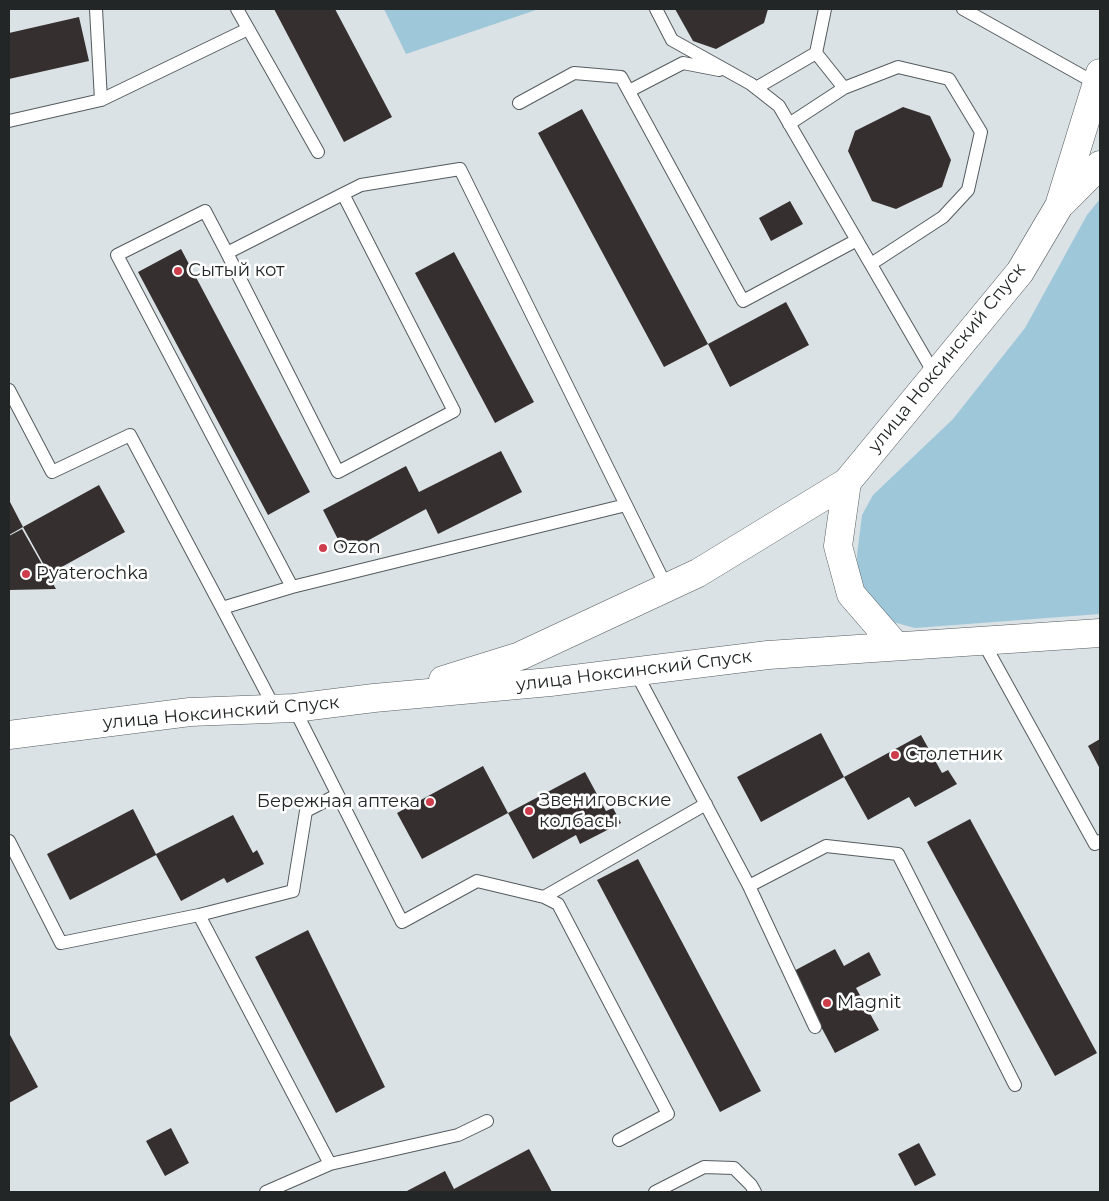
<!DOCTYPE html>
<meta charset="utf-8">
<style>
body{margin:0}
#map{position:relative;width:1109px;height:1201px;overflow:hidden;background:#dbe2e5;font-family:Montserrat,sans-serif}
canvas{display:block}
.frame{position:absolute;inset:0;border:10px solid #232627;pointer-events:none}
</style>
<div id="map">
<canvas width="1109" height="1201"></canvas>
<div class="frame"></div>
</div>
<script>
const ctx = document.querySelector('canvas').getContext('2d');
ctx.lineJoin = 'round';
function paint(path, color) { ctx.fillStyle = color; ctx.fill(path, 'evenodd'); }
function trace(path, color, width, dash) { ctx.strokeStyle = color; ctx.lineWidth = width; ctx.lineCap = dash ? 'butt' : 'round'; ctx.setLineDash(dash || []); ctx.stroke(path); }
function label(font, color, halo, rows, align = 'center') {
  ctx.font = font + ' Montserrat,sans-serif'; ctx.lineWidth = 5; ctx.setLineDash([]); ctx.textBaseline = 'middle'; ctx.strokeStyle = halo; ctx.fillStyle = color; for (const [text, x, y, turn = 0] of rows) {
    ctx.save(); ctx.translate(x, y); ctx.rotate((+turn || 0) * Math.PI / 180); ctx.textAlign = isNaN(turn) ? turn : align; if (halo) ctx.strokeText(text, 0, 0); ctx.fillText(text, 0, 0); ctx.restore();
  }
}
const green = new Path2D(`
 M 384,9 L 539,9 L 406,54 Z
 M 1100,199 L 1100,614 L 915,628 L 893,622 L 871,603 L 858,579 L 857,555 L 862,515 L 873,495 L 953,419 L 1025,328 L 1087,215 Z`);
const building = new Path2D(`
 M 274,9 L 335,9 L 392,117 L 344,142 Z
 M 675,9 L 768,9 L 764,23 L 716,49 L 693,41 Z
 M 79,17 L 89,61 L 9,79 L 9,33 Z
 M 903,107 L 930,116 L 951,160 L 942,187 L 896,209 L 872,201 L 848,151 L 855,131 Z
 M 582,109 L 708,344 L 664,367 L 538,133 Z
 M 790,201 L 803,224 L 771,241 L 759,218 Z
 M 181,249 L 310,492 L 268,515 L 138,272 Z
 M 454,252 L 534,402 L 495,423 L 415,273 Z
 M 786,302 L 809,345 L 730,387 L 708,344 Z
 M 501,451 L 522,492 L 438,534 L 426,509 L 345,553 L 323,510 L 406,466 L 419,492 Z
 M 99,485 L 125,532 L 49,574 L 23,527 Z
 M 9,500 L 23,527 L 9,535 Z
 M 22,529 L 56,589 L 9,590 L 9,536 Z
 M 821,733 L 844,777 L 761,822 L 737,777 Z
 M 921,735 L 942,773 L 948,770 L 957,784 L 915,807 L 909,797 L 868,820 L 844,777 Z
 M 1100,739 L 1100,769 L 1088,746 Z
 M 483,766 L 508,813 L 422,859 L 397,813 Z
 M 585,772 L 606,811 L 613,808 L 621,823 L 580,844 L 576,835 L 533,859 L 508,813 Z
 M 133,809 L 156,854 L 233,815 L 253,853 L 257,850 L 264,864 L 227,883 L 224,878 L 181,901 L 156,855 L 70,900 L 47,854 Z
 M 970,819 L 1097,1053 L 1055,1076 L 927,842 Z
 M 638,859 L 761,1091 L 720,1112 L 597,880 Z
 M 308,930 L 385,1087 L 336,1113 L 255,957 Z
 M 835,949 L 844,966 L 869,952 L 881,975 L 856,988 L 879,1030 L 835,1053 L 792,972 Z
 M 9,1033 L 38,1087 L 9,1103 Z
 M 171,1128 L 189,1163 L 165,1176 L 146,1141 Z
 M 919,1143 L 936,1175 L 915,1186 L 898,1154 Z
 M 529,1149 L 552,1192 L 405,1192 L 445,1171 L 454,1189 Z`);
const lane = new Path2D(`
 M 96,9 L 101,100
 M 237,9 L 318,152
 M 656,9 L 672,40 L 751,84 L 779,106 L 935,375
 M 963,9 L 1097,84
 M 756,88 L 816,53
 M 844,88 L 898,67 L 949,79 L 981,132 L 968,190 L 943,217 L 871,264
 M 629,91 L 683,63 L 719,70
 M 519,103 L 574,73 L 621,77 L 743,301 L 857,240
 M 9,121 L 101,100 L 248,29
 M 789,124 L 844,88 L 816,53 L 825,9
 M 343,194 L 454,411 L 338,472 L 227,253 L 343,194 L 361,185 L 460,169 L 667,588
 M 227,253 L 205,211 L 117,255 L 292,587 L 626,505
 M 9,390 L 52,472 L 130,435 L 222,608
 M 982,640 L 1095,844 L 1100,841
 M 635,671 L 749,886 L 815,1027
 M 274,707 L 222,608 L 292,587
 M 294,708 L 402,922 L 477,881 L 544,897 L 558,904 L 668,1114 L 619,1140
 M 9,841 L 61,943 L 199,915 L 330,1164
 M 749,886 L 826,846 L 898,854 L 1015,1085
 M 544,897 L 706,804
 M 199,915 L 293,891 L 306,811 L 337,795
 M 266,1192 L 330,1164 L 458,1135 L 487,1121
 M 655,1192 L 704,1167 L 734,1168 L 751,1185 L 755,1192`);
const secondary = new Path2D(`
 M 1062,203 L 1100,165
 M 847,482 L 838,546 L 851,594 L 895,645
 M 443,680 L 520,656 L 698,573 L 847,482 L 1020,272 L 1059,206 L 1100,73
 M 9,735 L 190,712 L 294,708 L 374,698 L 550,682 L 768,655 L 1100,633`);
const markers = [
 [178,271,5,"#cd3d4c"],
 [323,548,5,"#cd3d4c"],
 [26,574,5,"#cd3d4c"],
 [895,755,5,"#cd3d4c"],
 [430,802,5,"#cd3d4c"],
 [529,811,5,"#cd3d4c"],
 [827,1003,5,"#cd3d4c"]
];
const poiNames = [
 ["Сытый кот",188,271],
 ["Ozon",333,548],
 ["Pyaterochka",36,574],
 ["Столетник",905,755],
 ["Звениговские",539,801],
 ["колбасы",539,822],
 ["Бережная аптека",420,802,"right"],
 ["Magnit",837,1003]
];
const streetNames = [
 ["улица Ноксинский Спуск",947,358,-51],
 ["улица Ноксинский Спуск",634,671,-7],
 ["улица Ноксинский Спуск",221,713,-5]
];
paint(green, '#9ec7da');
paint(building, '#362f2f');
trace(lane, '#555b5e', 14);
trace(secondary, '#555b5e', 29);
trace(lane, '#fff', 12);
trace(secondary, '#fff', 28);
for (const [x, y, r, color] of markers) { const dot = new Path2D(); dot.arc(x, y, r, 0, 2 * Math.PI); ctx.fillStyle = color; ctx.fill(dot); trace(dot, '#fff', 2); }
label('18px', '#232627', '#fff', poiNames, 'left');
label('18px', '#232627', '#fff', streetNames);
</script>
